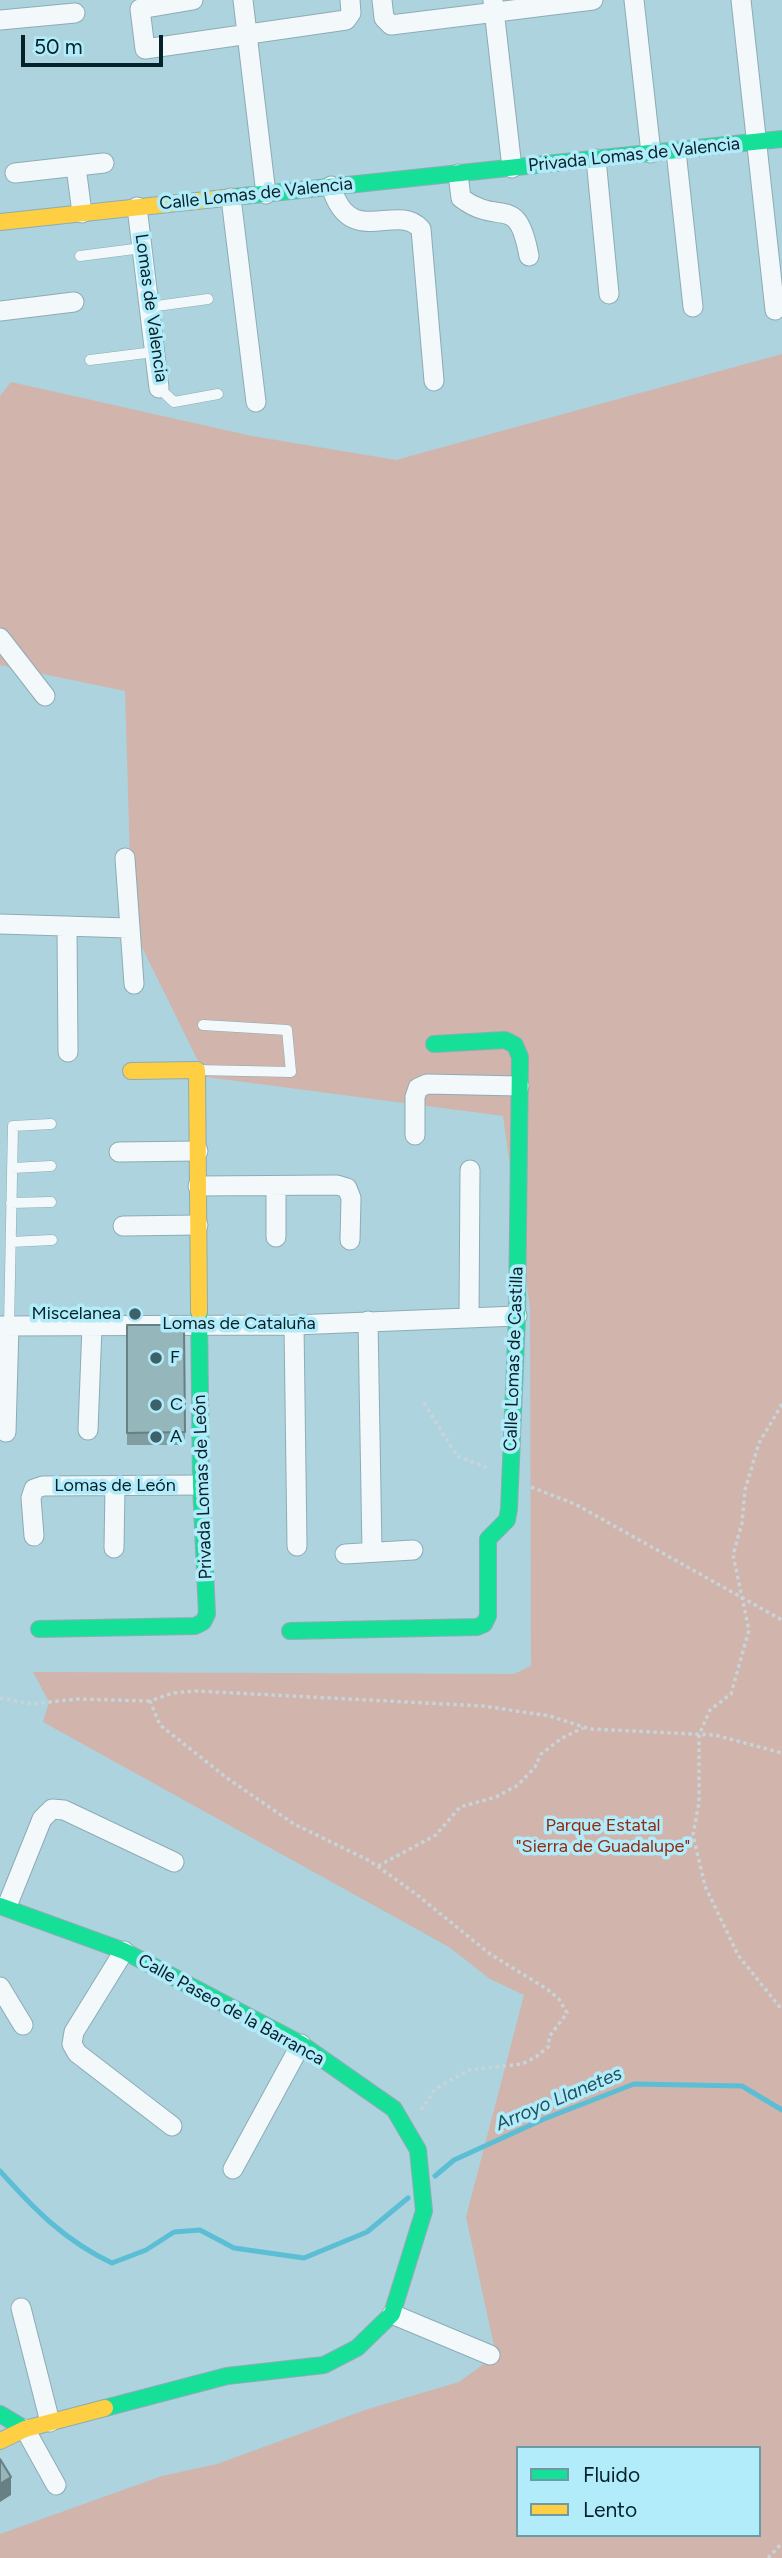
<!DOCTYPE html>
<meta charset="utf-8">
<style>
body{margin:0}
#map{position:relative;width:782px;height:2558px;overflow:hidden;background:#acd3de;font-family:Figtree,sans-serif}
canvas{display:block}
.legend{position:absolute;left:516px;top:2446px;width:245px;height:91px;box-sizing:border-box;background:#b2ebf9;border:2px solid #6c9ba6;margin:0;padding:9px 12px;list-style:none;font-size:21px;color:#032229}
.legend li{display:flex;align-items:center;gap:14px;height:35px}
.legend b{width:35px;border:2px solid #6c9ba6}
.scale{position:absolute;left:21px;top:35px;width:142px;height:32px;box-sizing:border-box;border:4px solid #032229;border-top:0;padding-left:9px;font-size:21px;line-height:24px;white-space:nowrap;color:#032229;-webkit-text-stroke:5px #b2ebf9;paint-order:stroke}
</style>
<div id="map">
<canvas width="782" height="2558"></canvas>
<ul class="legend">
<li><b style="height:9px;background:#16e098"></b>Fluido</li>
<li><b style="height:9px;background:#ffcf43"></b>Lento</li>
</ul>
<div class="scale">50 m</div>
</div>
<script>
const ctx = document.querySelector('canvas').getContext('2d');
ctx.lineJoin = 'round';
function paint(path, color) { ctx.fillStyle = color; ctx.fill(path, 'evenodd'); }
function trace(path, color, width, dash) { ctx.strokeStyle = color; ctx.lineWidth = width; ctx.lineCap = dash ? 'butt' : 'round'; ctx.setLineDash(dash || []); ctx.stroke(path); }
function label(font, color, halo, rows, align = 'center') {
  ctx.font = font + ' Figtree,sans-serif'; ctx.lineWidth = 7; ctx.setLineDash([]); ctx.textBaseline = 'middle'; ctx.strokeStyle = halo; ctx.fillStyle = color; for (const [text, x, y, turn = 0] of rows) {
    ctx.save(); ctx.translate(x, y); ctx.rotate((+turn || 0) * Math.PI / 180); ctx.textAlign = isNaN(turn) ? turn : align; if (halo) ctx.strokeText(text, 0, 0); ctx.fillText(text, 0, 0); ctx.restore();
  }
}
const green = new Path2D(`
 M 782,354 L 782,2558 L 0,2558 L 0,2534 L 162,2476 L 217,2464 L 368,2409 L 459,2382 L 496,2355 L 466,2217 L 524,1995 L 490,1979 L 449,1947 L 43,1722 L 49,1702 L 33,1672 L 514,1674 L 531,1666 L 530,1308 L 503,1116 L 206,1077 L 132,927 L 125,691 L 0,665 L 0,396 L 11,382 L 252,436 L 396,460 ZM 518,2448 L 759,2448 L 759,2535 L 518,2535 Z`);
const stream = new Path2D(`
 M 0,2171 C 34,2209 65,2241 112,2263 L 146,2250 L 174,2232 L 200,2230 L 234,2248 L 304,2258 L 367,2232 L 408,2198
 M 435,2176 L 454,2160 L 544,2119 L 634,2084 L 742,2086 L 782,2110`);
const path = new Path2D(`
 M 424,1403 L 457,1456 L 488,1468
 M 782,1404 L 759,1443 L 745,1490 L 742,1523 L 733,1555 L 749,1630 L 731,1694 L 710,1710 L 699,1735 L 699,1803 L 693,1835 L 705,1886 L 738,1955 L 782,2010
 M 531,1487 L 575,1504 L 782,1620
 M 0,1698 L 32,1704 L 78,1699 L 150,1701
 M 378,1866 L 436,1835 L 460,1807 L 496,1797 L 518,1785 L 535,1767 L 541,1754 L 562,1738 L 583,1728
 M 421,2110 L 435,2089 L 469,2070 L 522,2064 L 536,2057 L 549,2046 L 549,2037 L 567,2013 L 559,1999 L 547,1989 L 490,1954 L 416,1894 L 370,1861 L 294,1824 L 227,1778 L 160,1725 L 150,1701 L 173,1693 L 196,1691 L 483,1706 L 550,1716 L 590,1729 L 715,1735 L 782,1753
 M 768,2558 L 782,2543`);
const lane = new Path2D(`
 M 80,256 L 142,248
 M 149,307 L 208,299
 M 90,360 L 154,352
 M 159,388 L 174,402 L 218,394
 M 197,1070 L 291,1072 L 287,1030 L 203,1025
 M 12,1168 L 51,1166
 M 11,1203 L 51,1202
 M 11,1242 L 52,1240
 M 9,1326 L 13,1126 L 51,1124`);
const street = new Path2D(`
 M 193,0 L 140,9 L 145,49 L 346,20 L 351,13 L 350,0
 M 243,0 L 266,194
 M 382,0 L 384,18 L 391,25 L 593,0
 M 634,0 L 651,153
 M 741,0 L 775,310
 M 493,1 L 512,168
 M 0,20 L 75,13
 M 676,151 L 693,307
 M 596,159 L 609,294
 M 76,167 L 82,213
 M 15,173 L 104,163
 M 458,174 L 461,198 C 501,228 517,191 529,256
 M 331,186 C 350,251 396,201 421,229 L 434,381
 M 231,198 L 256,402
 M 137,207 L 159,388
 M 0,311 L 74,302
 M 0,638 L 45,696
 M 125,858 L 134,984
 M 0,924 L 128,928
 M 67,926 L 68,1052
 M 415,1135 L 415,1097 L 418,1088 L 427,1084 L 519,1086
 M 119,1152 L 198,1151
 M 198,1186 L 337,1185 L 347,1188 L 351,1198 L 350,1240
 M 276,1187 L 276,1237
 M 123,1226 L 198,1225
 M 469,1317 L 470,1170
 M 368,1321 L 372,1551
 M 294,1325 L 297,1546
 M 0,1326 L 294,1325 L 517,1316
 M 88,1430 L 92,1326
 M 6,1432 L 9,1326
 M 34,1536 L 31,1498 L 34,1489 L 43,1486 L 201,1485
 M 114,1548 L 115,1486
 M 345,1554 L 413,1550
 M 7,1906 L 42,1819 L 52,1809 L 64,1810 L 174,1862
 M 124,1951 L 74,2032 L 72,2044 L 77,2053 L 172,2126
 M 0,1987 L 23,2025
 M 233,2169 L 301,2044
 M 21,2308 L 50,2422
 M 392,2314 L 490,2355
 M 25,2429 L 56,2485`);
const fast = new Path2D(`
 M 234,197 L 782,139
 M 39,1629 L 195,1626 L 203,1622 L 207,1614 L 201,1485 L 199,1312
 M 290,1631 L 477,1627 L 484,1624 L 488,1616 L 488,1539 L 507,1520 L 509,1509 L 517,1316 L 520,1057 L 515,1045 L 505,1040 L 434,1044
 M 0,1906 L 124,1951 L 301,2044 L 394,2109 L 418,2150 L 424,2211 L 392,2314 L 357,2348 L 324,2365 L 227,2376 L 105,2408
 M 0,2414 L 25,2429`);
const slow = new Path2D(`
 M 0,222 L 234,197
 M 131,1071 L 197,1070 L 199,1312
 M 0,2441 L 25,2429 L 105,2408`);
const wall = new Path2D(`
 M 127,1325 L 184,1325 L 185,1445 L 127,1445 Z`);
const shadedWall = new Path2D(`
 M 11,2477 L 11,2495 L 0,2502 L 0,2484 Z`);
const building = new Path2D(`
 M 127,1325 L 184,1325 L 185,1432 L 127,1433 Z
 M 0,2459 L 11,2477 L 0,2484 Z`);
const markers = [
 [135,1314,7,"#3e6068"],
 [156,1358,7,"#3e6068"],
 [156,1405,7,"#3e6068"],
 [156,1437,7,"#3e6068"]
];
const streetNames = [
 ["Privada Lomas de Valencia",634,155,-6],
 ["Calle Lomas de Valencia",256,194,-6],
 ["Lomas de Valencia",151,308,82],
 ["Lomas de Cataluña",239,1324],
 ["Calle Lomas de Castilla",514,1359,-88],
 ["Lomas de León",115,1486],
 ["Privada Lomas de León",203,1487,-92],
 ["Calle Paseo de la Barranca",231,2010,29]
];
const poiNames = [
 ["Miscelanea",121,1314,"right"],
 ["F",170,1358],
 ["C",170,1405],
 ["A",170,1437]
];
const parkNames = [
 ["Parque Estatal",603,1826],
 ["\"Sierra de Guadalupe\"",603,1847]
];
const waterNames = [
 ["Arroyo Llanetes",559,2099,-23]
];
paint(green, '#d1b4ac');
trace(stream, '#5bbed4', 5);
trace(lane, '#8dacb5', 11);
trace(street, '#8dacb5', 21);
trace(fast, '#8dacb5', 18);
trace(slow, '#8dacb5', 18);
trace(path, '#c7d4d8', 3.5, [3.5, 3.5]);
trace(lane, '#f3f8fa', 10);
trace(street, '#f3f8fa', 19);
trace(fast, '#16e098', 16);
trace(slow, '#ffcf43', 16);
paint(wall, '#809da1');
paint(shadedWall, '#687f83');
paint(building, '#95b6bb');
trace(building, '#687f83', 2);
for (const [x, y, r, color] of markers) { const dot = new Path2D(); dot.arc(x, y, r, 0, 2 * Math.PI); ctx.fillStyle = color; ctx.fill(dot); trace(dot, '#b2ebf9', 2.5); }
label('18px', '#032229', '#b2ebf9', streetNames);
label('18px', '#032229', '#b2ebf9', poiNames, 'left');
label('18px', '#922b10', '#b2ebf9', parkNames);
label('italic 19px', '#1f525d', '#b2ebf9', waterNames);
</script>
